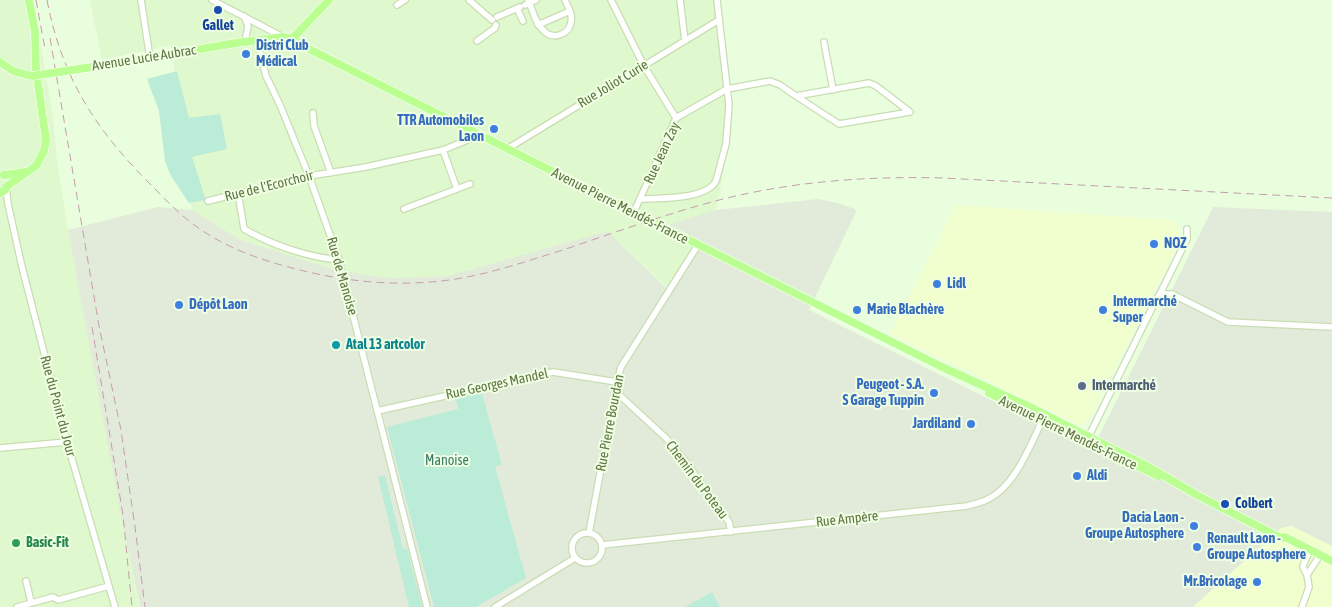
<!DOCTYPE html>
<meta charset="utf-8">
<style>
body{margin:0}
canvas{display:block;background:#e9fedc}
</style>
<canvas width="1332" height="607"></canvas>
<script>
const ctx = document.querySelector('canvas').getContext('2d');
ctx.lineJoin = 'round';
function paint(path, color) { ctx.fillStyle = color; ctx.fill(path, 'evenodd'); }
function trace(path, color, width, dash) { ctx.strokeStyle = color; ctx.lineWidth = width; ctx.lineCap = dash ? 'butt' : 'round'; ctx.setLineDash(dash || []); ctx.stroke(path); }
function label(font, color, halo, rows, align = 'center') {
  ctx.font = font + ' "Asap Condensed",sans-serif'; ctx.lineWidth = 4; ctx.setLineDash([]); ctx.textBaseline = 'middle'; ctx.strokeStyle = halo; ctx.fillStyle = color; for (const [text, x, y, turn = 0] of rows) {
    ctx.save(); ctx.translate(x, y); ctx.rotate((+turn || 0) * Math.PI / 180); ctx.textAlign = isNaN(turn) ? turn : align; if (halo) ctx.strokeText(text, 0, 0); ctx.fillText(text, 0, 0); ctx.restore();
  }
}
const residential = new Path2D(`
 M 0,0 L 33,0 L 53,117 L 57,161 L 68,230 L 139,607 L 0,607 Z
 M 90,0 L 719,0 L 732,128 L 716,210 L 668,225 L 696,240 L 667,288 L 608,231 L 447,276 L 389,278 L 336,270 L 241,240 L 192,210 L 171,45 L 102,60 Z`);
const commercial = new Path2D(`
 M 956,205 L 1173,220 L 1182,237 L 1088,420 L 1081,426 L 890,334 Z
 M 1291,526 L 1332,546 L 1332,607 L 1193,607 L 1281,528 Z`);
const industrial = new Path2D(`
 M 818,199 L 841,204 L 857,210 L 809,310 L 1092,450 L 1213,207 L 1332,212 L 1332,546 L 1292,526 L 1281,528 L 1193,607 L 140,607 L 120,511 L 68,230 L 158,207 L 192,210 L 241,240 L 336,270 L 389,278 L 447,276 L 608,231 L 666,288 L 696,241 L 667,225 L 716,210 Z`);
const green = new Path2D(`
 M 177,71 L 189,118 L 220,114 L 227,149 L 192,157 L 206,200 L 189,203 L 171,176 L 165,161 L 159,111 L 147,79 Z
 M 481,390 L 502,465 L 495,467 L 526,578 L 476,607 L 434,607 L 387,427 L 458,409 L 455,396 Z
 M 385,475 L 403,549 L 407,548 L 422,607 L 409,607 L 378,477 Z
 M 712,592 L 720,607 L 685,607 Z`);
const minor = new Path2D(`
 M 141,0 L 150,58
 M 212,0 L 283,37
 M 469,0 L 492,20
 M 528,0 C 533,10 535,24 544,31 C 553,40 569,35 571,22 C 573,14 568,7 565,0
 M 611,0 L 644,66 L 676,118
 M 680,0 L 685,41
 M 397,5 L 405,0
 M 525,5 L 536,0
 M 517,8 L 523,21
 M 244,16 L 248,26 L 245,42
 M 497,17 L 520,7
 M 538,25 L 570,11
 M 257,40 L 266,76 L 280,105 L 309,176 L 339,260 L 427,607
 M 477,41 L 495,28 L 496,25
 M 824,42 L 833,90
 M 869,83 L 876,86 L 910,112 L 839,124 L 796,96 Z
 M 313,113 L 314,126 L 331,173
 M 507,149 L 719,20
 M 6,187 L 8,204 L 22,267 L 67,442 L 115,607
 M 457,189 L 470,184
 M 238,193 L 244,229 C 272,245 307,257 339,260
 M 641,199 C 659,198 706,200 716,181 L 726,144 L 729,105 L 717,0
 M 208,201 L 309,176 L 366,167 L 443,150 L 470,139 L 477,134
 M 404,209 L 457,189 L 443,150
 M 634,212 L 676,118 L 727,89 L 770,81 L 780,85 L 796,96
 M 1158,298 L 1187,239 L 1187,229
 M 615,391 L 666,438 L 685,461 L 729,522 L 731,532
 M 377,411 L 553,372 L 617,382
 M 1087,440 L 1157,298 L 1164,294 L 1172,294 L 1228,322 L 1332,327
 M 0,448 L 67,442
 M572 548a15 15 0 1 1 30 0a15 15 0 1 1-30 0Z
 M 589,533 L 617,382 L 621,367 L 698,245
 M 602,545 L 967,506 C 974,504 980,503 986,500 C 1015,488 1031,443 1044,417
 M 1307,575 L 1320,555
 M 26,581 L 31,602
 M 17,607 L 53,597 L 58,600 L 109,586
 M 495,607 L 575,558
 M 1302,607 L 1309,587 L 1307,575 L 1303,567 L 1304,563 L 1310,550`);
const major = new Path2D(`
 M 292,39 L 329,0
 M 106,65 L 236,43 L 283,37 L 292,39 L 307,48 L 940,366 L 1034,409 L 1147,466 L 1197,495 L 1281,538 L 1285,537 L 1332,561
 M 4,175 L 26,172
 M 0,193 L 5,190 L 7,186 L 36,166 L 44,151 L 46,140 L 36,70 L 35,32 L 29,0
 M 989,393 L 1158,476`);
const rail = new Path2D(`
 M 36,0 L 45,49
 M 47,0 C 62,78 95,129 151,185 C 163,197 175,210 189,221 C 223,248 263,261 304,271 C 354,283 405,287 456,279 C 493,273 527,261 563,250 C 616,232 669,213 723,199 C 796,181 869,176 943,178 L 1332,198
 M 50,38 L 99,326 L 121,430 L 135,527 L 145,607
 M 92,327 L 123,515 L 132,607`);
const majorBridge = new Path2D(`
 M 0,62 L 13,71 L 32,76 L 106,65`);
const markers = [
 [218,10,5,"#1a4fb4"],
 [246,54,5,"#3f7fe0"],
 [494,129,5,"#3f7fe0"],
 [1154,244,5,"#3f7fe0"],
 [937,284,5,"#3f7fe0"],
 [179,305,5,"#3f7fe0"],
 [857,310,5,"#3f7fe0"],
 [1103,310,5,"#3f7fe0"],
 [336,345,5,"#0f9aa8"],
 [1082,386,5,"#5c6f8a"],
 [934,393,5,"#3f7fe0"],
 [971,424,5,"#3f7fe0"],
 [1077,476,5,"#3f7fe0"],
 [1225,504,5,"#1a4fb4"],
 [1194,526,5,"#3f7fe0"],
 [16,543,5,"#2e9e5b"],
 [1197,547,5,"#3f7fe0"],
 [1257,582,5,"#3f7fe0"]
];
const transitNames = [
 ["Gallet",218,26],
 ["Colbert",1235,504,"left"]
];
const shopNames = [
 ["Distri Club",256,46],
 ["Médical",256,62],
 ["TTR Automobiles",484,121,"right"],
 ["Laon",484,137,"right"],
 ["NOZ",1164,244],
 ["Lidl",947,284],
 ["Intermarché",1113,302],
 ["Super",1113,318],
 ["Dépôt Laon",189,305],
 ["Marie Blachère",867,310],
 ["Peugeot - S.A.",924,385,"right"],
 ["S Garage Tuppin",924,401,"right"],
 ["Jardiland",961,424,"right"],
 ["Aldi",1087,476],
 ["Dacia Laon -",1184,518,"right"],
 ["Groupe Autosphere",1184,534,"right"],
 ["Renault Laon -",1207,539],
 ["Groupe Autosphere",1207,555],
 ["Mr.Bricolage",1247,582,"right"]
];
const streetNames = [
 ["Avenue Lucie Aubrac",144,58,-9],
 ["Rue Joliot Curie",613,84,-31],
 ["Rue Jean Zay",662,153,-65],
 ["Rue de l'Ecorchoir",269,186,-14],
 ["Avenue Pierre Mendés-France",620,206,27],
 ["Rue de Manoise",342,276,74],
 ["Rue Georges Mandel",497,384,-12],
 ["Rue du Point du Jour",58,406,75],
 ["Rue Pierre Bourdan",610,423,-79],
 ["Avenue Pierre Mendés-France",1068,433,26],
 ["Chemin du Poteau",697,480,53],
 ["Rue Ampère",847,519,-6]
];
const cultureNames = [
 ["Atal 13 artcolor",346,345]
];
const serviceNames = [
 ["Intermarché",1092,386]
];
const parkNames = [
 ["Manoise",447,461]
];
const leisureNames = [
 ["Basic-Fit",26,543]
];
paint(residential, '#e0f8cd');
paint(commercial, '#f1ffcf');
paint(industrial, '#e2ebda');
paint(green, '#bbecd8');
trace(minor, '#c9ddb3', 8);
trace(major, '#fff', 9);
trace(minor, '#fff', 5.5);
trace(major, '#bbff92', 8);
trace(rail, '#c69caf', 1, [8, 5]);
trace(majorBridge, '#fff', 9, []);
trace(majorBridge, '#bbff92', 8);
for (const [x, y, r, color] of markers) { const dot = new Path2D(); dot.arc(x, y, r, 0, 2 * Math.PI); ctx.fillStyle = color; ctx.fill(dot); trace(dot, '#efffe4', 2); }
label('bold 14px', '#164399', '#efffe4', transitNames);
label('bold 14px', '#366cbe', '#efffe4', shopNames, 'left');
label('14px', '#637544', '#efffe4', streetNames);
label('bold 14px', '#0d838f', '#efffe4', cultureNames, 'left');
label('bold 14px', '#4e5e75', '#efffe4', serviceNames, 'left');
label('14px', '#3b7c69', '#efffe4', parkNames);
label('bold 14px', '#27864d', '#efffe4', leisureNames, 'left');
</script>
